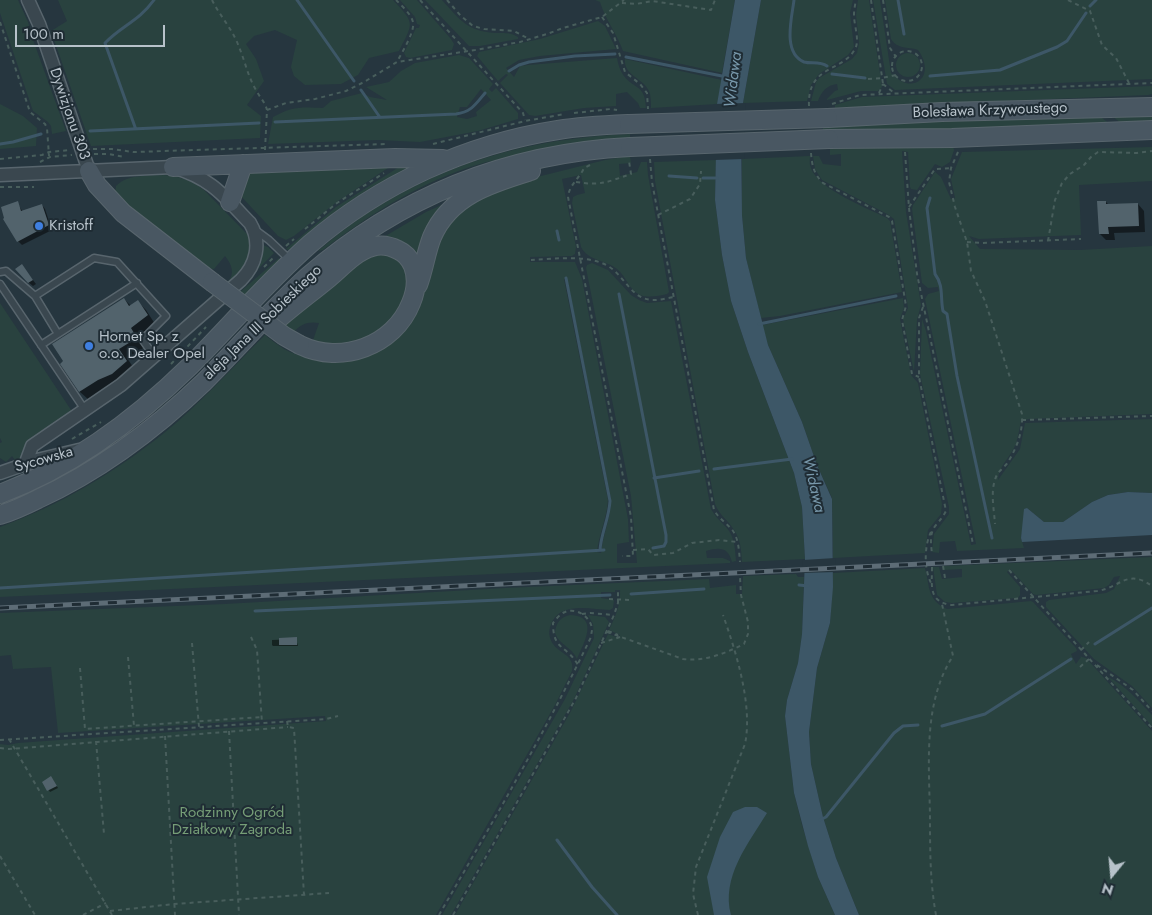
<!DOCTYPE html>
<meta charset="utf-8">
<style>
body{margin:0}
#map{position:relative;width:1152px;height:915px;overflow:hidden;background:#26363f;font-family:Jost,sans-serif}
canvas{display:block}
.north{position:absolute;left:1087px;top:850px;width:50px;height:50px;-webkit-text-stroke:4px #1f2c34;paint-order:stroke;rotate:197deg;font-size:14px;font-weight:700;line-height:20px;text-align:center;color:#b7c2ca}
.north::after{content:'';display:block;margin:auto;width:18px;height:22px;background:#b7c2ca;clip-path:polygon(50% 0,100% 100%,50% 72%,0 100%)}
.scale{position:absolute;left:15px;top:25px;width:150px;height:22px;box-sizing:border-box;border:2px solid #b7c2ca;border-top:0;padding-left:6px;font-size:15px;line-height:18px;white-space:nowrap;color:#b7c2ca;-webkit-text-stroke:4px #1f2c34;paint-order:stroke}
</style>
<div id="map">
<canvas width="1152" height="915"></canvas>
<div class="north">N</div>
<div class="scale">100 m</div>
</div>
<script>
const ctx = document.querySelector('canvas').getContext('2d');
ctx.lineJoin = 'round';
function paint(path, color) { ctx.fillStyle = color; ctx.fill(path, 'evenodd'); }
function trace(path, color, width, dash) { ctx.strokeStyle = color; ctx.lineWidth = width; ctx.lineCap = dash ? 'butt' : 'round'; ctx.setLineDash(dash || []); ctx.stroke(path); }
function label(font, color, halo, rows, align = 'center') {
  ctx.font = font + ' Jost,sans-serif'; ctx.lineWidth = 4; ctx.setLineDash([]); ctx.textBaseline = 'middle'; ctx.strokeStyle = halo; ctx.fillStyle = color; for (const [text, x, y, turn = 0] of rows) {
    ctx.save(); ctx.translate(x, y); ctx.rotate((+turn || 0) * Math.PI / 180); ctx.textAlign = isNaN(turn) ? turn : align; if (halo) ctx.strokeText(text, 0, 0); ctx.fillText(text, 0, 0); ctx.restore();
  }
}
const green = new Path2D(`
 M 0,0 L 18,0 L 28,22 L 32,37 L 66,131 L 52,134 L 51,126 L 48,122 L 33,111 L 0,13 Z
 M 58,0 L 393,0 C 416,24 413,23 399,51 L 369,58 L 358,75 L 341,84 L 305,85 L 294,76 L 291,67 L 297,40 L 275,30 L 254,36 L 246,44 L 256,59 L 264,81 L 247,105 L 261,116 L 260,138 L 91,146 L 51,31 L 67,21 Z
 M 400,0 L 417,0 L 451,39 L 454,44 L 452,50 L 410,58 L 406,57 L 404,53 L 416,28 L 419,28 L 420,25 L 417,24 L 415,17 Z
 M 425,0 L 442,0 C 460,20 467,31 495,33 C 503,33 511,32 518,37 L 518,39 L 480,46 L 469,46 Z
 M 595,0 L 735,0 L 722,73 L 623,51 C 617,34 605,19 600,2 Z
 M 761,0 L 853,0 L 850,13 L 854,47 L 848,55 L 819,74 L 811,85 L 807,101 L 743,103 Z
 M 858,0 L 869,0 L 882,87 L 878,91 L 861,91 L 827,100 L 827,99 L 835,91 L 838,90 L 837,84 C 827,85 821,92 818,101 L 811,101 L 816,82 L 819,78 L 852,59 L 857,53 L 859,43 L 856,15 Z
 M 873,0 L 880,0 L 891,73 C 913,97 937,76 918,50 C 907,46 898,50 891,39 L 885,0 L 1152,0 L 1152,79 L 895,90 L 887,84 Z
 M 598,21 L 605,26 L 616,49 L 540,56 L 519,60 L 506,68 L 514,77 L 520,66 L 528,65 L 617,58 C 618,63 619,68 622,73 C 632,90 645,82 646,108 L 640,108 L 638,103 L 627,92 L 616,94 L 616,106 L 584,108 L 535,116 L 529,115 L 500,83 L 508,75 L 506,74 L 498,81 L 477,56 L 479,52 L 540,39 Z
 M896 65a12 12 0 1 1 24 0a12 12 0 1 1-24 0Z
 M 459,55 L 469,58 L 493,84 L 489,89 L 492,92 L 496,88 L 518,113 L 518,119 L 478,131 L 420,142 L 378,140 L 268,144 L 273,117 C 293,106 301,107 323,108 L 331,101 L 362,93 L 370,97 L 387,100 L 366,87 L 389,82 L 401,71 L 415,63 ZM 481,89 L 491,100 L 476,112 L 477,116 L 467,119 L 457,117 L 460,107 L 467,107 Z
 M 625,59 L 722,80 L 717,104 L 651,108 C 651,102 651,96 649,91 C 643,78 623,75 625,59 Z
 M 1152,86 L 1152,94 L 1148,95 L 835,108 L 835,105 L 862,97 Z
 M 0,104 L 23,116 L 37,128 L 36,146 L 0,149 Z
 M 1152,114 L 1152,123 L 1122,124 L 1111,115 Z
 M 1098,115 L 1110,124 L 949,130 L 823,132 L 823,126 Z
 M 630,134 L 630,138 C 595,140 562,146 528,154 C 512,158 495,159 480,164 C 422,181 370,214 323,250 L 318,251 C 329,242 341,231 353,223 C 437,164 529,138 630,134 Z
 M 953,146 L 954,150 L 950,162 L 942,167 L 935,164 L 917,190 L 911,189 L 910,187 L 908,152 L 902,151 L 906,212 L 921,305 L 917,320 L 914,372 L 903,319 L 908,308 L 894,219 L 887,214 L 822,180 L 815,169 L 813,156 L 819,156 L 823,164 L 841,166 L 841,154 L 830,155 L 830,148 Z
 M 1152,147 L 1152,181 L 1079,185 L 1081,235 L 979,239 L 969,236 L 980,249 L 1080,250 L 1152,246 L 1152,414 L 1029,419 L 1021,421 C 1019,430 1018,440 1014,448 C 1008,460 999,466 998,480 L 1020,449 L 1025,423 L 1152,419 L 1152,493 L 1128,492 L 1108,495 L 1092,502 L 1063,522 L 1044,522 L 1027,508 L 1021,538 L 1024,548 L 957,551 L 955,541 L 940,542 L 939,553 L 932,552 L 934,534 L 949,514 L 949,507 L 920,374 L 922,319 L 926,331 L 971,545 L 976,544 L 925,299 L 928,294 L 939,291 L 938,287 L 928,288 L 922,283 L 912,209 L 913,205 L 935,172 L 941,177 L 951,199 L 955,198 L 951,179 L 962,152 Z
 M 630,156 L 631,163 L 619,164 L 620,176 L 637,172 L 641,162 L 647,162 L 648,175 L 669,292 L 667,294 C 659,296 648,298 640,295 C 629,290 626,276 617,269 C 606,260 588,261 581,247 L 572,203 L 573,197 L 577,195 L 585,193 L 581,175 L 562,179 L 576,247 L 575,254 L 572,256 L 530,257 L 530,262 L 575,262 L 582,279 L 628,519 L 629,542 L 617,544 L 617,563 L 637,563 L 631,496 L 586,268 L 587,265 L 592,263 L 608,270 L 631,295 L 639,300 L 647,303 L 671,301 L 711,509 C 715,516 720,521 726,527 C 735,537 735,549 736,561 L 732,562 C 728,547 720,547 706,551 L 707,558 L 723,558 L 730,561 L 730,563 L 0,597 L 0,527 C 60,505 114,473 164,433 C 199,405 230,370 262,338 L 265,335 C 271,340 278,345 284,349 C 311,364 341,358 370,354 L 425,277 L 451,211 L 521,181 L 605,160 ZM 567,278 L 611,499 C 611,518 603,534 601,553 L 597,552 C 599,534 607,518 608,500 L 564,279 Z
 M 810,156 C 810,160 809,164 811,168 C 818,189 867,208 887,218 L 890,221 L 902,292 L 780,316 L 761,318 L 746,258 L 742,215 L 742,159 Z
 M 716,160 L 715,200 L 722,255 L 731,301 L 748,352 L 794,473 L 802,507 L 805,559 L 742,562 C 741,551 741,540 734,530 C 728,520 719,515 715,504 L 655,181 L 654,162 Z
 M 391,166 L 338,201 L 294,236 L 286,240 L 278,236 L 239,194 L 245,176 L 252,172 Z
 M 399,167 L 409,167 L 349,202 L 289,250 L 286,249 L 336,207 Z
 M 163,175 C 179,176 191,180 204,190 L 248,235 L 251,245 L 245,268 L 229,283 L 228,282 C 235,273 232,265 225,256 L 214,269 L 204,268 L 134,214 L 115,194 L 116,186 C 128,174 147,176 163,175 Z
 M 446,203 L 418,265 L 382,238 L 426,212 Z
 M 263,245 L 268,247 L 274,253 L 254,273 Z
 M 372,251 L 401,257 L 410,284 L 396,316 L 377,334 L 343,346 L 312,343 L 319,323 C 309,321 300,324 294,332 L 281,323 Z
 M 279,258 L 279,262 L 245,295 L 240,292 Z
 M 903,298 L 904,308 L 900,319 L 911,375 L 918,383 L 942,504 L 941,514 L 928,530 L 925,553 L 833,558 L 832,498 L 817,465 L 802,422 L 768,345 L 762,325 Z
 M 0,303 L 73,413 L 22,458 L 15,460 L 12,456 L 6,462 L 0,458 L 0,443 L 2,442 L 0,438 Z
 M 1152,557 L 1152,708 L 1132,686 L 1094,659 L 1046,607 L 1046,602 L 1049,600 L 1106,593 L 1114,589 L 1120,576 L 1114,577 L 1109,585 L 1104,588 L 1036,595 L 1033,594 L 1010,569 L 1007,572 L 1020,587 L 1020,595 L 1018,598 L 952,603 L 945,602 L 937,595 L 933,567 L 939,567 L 942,579 L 962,577 L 962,569 L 944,570 L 944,566 Z
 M 925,568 C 930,587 927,600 947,609 L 1031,601 L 1033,602 L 1076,648 L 1077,651 L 1071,654 L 1076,664 L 1081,657 L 1079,656 L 1086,658 L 1152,731 L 1152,915 L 859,915 L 836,858 L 823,817 L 811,764 L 809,732 L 817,668 L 830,623 L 833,573 Z
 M 796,574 L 798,577 L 804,577 L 802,634 L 798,663 L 787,700 L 785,716 L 794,793 L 802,825 L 818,877 L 835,915 L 455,915 L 571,711 L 608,634 L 619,638 L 620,635 L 609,630 C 615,617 621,605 620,590 L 615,590 L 615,592 L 601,592 L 601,598 L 614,600 L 613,608 L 610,610 C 590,609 559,601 551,625 C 548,631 549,638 553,644 C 560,654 575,655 572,671 L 555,705 L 436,915 L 0,915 L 0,744 L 8,745 L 18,743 L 59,740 L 326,721 L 325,716 L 58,733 L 51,667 L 13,669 L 11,655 L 0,656 L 0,613 L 225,604 L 505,588 L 709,579 L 710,588 L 736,585 L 736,594 L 742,594 L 743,576 Z
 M 570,615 C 600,616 584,643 577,659 C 572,647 559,645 555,633 C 556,623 560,617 570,615 Z
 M 588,615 L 605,617 L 609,622 L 574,699 L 451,915 L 442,915 L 565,699 L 594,638 L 593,624 Z
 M 1108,677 C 1125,685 1139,701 1152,715 L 1152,726 Z`);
const water = new Path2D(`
 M 735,0 L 761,0 L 743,103 L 741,125 L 742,215 L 746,258 L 768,345 L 802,422 L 817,465 L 832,499 L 833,587 L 830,623 L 817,668 L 809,732 L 811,764 L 823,817 L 836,858 L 859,915 L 835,915 L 818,877 L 808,846 L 794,793 L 785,716 L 787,700 L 798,663 L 802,634 L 805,559 L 802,507 L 794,473 L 748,352 L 731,301 L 722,255 L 715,200 L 717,104 Z
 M 1128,492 L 1152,493 L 1152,535 L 1022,542 L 1021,538 L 1024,509 L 1027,508 L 1044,522 L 1063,522 L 1092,502 L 1108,495 Z
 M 745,807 L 757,807 L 767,813 C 748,844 721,877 731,915 L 714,915 L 707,877 L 720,837 L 733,812 Z`);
const pier = new Path2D(`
 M 746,103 L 744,159 L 714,160 L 714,104 Z
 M 835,558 L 836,572 L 802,573 L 803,560 Z`);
const shadow = new Path2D(`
 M 1106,202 L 1109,205 L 1138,204 L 1144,211 L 1145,232 L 1114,233 L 1115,240 L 1106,240 L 1100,234 Z
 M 17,203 L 23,212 L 42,205 L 45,209 L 52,230 L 22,245 L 18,241 Z
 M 22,266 L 36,284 L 33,286 L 28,282 Z
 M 124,299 L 131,306 L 138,302 L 146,310 L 155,324 L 139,338 L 145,347 L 127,358 L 135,370 L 89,400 L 80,392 L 62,364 Z
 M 296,639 L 298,646 L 273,646 L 272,645 L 272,640 Z
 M 53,780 L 58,788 L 50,792 L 44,782 Z`);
const stream = new Path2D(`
 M 297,0 L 354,81
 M 794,0 C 792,17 782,53 804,62 C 811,64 820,61 827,66
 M 898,0 L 904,34
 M 1090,6 L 1096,0
 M 626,57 L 727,77
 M 509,71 L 519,65 L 529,62 L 575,56 L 615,54
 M 832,74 L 865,78
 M 930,76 L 1000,70 L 1057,47 L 1067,41 L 1086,13
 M 361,90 L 379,116
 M 275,122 L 456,114 C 471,112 475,105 485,93
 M 135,127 L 105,43 C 121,26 139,21 154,0
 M 90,131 L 259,123
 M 0,144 L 13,142 L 41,134
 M 669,176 L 697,178
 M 703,178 L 717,178
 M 930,198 L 927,208 L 935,274 C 944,286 940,297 943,311 L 947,314 L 957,376 L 992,538
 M 557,231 L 559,240
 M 566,278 L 610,501 C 609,519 601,533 600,550
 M 619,294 L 666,535 L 666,542 L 664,546 L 653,548
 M 759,324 L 896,296
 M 714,469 L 792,459
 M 654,478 L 699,471
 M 799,585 L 808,586
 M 0,588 L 604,550
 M 631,594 L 704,589
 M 255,611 L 610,595
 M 1095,644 L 1152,608
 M 942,726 L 985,714 L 1071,659
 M 820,820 L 826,817 L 894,733 L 903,726 L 918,725
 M 557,840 L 592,887 L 617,915`);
const building = new Path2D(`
 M 18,201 L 21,211 L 42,204 L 49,225 L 17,242 L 3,219 L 4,218 L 1,207 Z
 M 1097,201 L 1106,201 L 1106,204 L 1138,203 L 1139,226 L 1108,227 L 1109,234 L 1099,234 Z
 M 22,264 L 33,280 L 28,283 L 15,269 Z
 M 124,298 L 129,306 L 138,300 L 148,315 L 131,328 L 137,338 L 119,349 L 127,361 L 112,374 L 98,380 L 79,392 L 60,364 L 63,361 L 52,344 Z
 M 297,637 L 297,645 L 279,645 L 279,638 Z
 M 51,776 L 57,786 L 47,791 L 42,782 Z`);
const path = new Path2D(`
 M 212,0 C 220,16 233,30 239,47 C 245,61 248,77 256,90 C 260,98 265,102 267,110
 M 396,0 C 402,6 411,14 413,22 C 415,32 402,52 397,62
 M 420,0 L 523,113 L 525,120
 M 447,0 L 461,16 L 473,26 L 484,29 L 514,31 L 529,39
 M 871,0 L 883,84
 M 883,0 L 890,48 L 896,57
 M 1068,0 L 1090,11 L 1102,45 L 1116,58 L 1129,83
 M 622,3 L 636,4 L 652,1 L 711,10 L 715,0
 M 602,17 L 613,33 L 625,72 L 640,84 L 647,93 L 648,109
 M 0,22 L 30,112 L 45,124 L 47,128 L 49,156
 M892 66a15 15 0 1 1 30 0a15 15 0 1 1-30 0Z
 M 868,79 L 882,78 L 896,75
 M 883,84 L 894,93
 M 879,93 L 883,84
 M 832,104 L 860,95 L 1152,83
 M 809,106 C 807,65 843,72 855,49 C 860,40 854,26 854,15 C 854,10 855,5 856,0
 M 574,113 L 611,109 L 617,110
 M 433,144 L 525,121 L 565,114
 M 93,149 L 112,149 L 133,152 L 387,144
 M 265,150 L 267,110 L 286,103 L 315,99 L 346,91 L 364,82 L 397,62 L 475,50 L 520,42 L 547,34 L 563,28 L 602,17 L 624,0
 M 905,152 L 909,208 L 917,274 L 973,544
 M 958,152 L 951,168 L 949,182 L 955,207 L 967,242 L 971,271 L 985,301 L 1022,414 C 1023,432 1017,447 1008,462 C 1005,467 998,471 996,477 C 990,491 994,509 995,524
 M 811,153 C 812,166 814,174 823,183 L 889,217 L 892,221 L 906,306 L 902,320 L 912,374 L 919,377
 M 94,154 L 109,154 L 124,157
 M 0,159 L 42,155 L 49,152 L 70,150
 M 650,159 L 652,182 L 714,510 C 719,519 727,523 733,531 C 739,540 739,552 740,562
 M 40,162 L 50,157 L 72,155
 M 590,165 L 584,168 C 579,179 569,185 568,197 L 631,517 L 633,556 L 622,556
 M 576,182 C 601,186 607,182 631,174 L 629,161
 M 0,187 L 34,187
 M 909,207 L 935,169 L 951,168
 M 658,215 L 690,199 L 700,184 L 701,171
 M 305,229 L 337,203 L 384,173
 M 1048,241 L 1055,200 L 1062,183 L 1070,174 L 1084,165 L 1091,157 L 1098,152 L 1137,153 L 1152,151
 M 967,242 L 982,243 L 1081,239
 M 286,246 L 294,239
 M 531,260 C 555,259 587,254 608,266 C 626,277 631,300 654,300 C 660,300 667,298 674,297
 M 264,267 L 275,256
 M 923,307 L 919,318 L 919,377 L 946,511 C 943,517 940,520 936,525 C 929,533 931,544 932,554
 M 171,364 L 206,327
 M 1022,420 L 1152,416
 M 72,439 L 101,422
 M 931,532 C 924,546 924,569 931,583
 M 633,550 L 648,549 L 653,555 L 673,553 L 692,543 L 719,540 L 737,542
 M 943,566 L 945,578
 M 932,567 C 932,586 928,602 952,605 L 1097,591 C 1120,588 1127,568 1152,586
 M 1009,570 L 1152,728
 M 609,599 L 630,600
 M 582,614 L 590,613 L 614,615
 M 608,631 L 618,635
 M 607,632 L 683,659 C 704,662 726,653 744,644 L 748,634 L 748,622 L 741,595 L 740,577
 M 251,637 L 257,650 L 262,723
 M 192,643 L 199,727
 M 601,643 L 620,637
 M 1081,650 L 1089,642
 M 128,657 L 134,726
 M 1097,665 L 1133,690 L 1152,711
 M 1080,667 L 1089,659
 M 80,668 L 85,729 L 262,717
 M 287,721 L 288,727 L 294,728 L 304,895
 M 229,731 L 239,915
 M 165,736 L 175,915
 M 9,739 L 112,915
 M 0,740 L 326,719 L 338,716
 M 96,741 L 104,834
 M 0,748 L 9,749 L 288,727
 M 0,856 L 35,915
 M 110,911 L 174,904 L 329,893
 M 83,915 L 106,903
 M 439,915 C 492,823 545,733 591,637 C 591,634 592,632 592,629 C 591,617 576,607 565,612 C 560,614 556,619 553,623 C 553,651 566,644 578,665
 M 453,915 L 576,698 L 614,615 L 618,603 L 618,592
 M 698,915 L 693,894 L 696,867 L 745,744 C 753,705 736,652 723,615
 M 936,915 C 930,883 930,849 930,816 C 929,763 923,702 953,656 L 942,604`);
const service = new Path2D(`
 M 254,229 L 269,240 L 290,260
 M 0,272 L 6,271 L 35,296
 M 0,284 L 85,410
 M 58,334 L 35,296 L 94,258 L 117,262 L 166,316 L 148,334 L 142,339 L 154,356
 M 41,345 L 137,283`);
const minor = new Path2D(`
 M 28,0 L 39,24 L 89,171
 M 0,175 L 173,167 C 212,179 223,195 250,223 C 262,243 256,265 241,280 L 121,385 L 32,446 L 25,465
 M 0,473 L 37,460 L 79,450`);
const secondary = new Path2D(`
 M 828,118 L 942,112 L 1152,107
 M 829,139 L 952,138 L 1152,130
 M 173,167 L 395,158 L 443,159
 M 89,171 L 97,185 L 123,213 L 212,282
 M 230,202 L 243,164
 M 418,285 C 424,269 426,252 432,237 C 450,195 492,183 531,171
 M 276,321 C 293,306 312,292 329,278 C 341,268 356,251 372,247 C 381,244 390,246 398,250 C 405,253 410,259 413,266 C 418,279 416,291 411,303 C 394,346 341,365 300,345
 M 0,494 C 72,467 136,419 190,366 C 230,326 267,282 310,244 C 380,184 467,144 558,130 C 582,126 606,125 629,124
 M 0,515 C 13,511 26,505 38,499 C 101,470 154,430 204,382 C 239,347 271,310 307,277 C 400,196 507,153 630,147`);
const rail = new Path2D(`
 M 0,608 L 1152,553`);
const secondaryBridge = new Path2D(`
 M 629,124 L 828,118
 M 630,147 L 829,139
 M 212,282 L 284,336 L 300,345`);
const markers = [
 [39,226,5,"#3f7fe0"],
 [89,346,5,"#3f7fe0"]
];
const streetNames = [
 ["Bolesława Krzywoustego",990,111,-2],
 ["Dywizjonu 303",69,114,71],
 ["aleja Jana III Sobieskiego",263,323,-44],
 ["Sycowska",44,460,-16]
];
const poiNames = [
 ["Kristoff",49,226],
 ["Hornet Sp. z",99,337],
 ["o.o. Dealer Opel",99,354]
];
const parkNames = [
 ["Rodzinny Ogród",232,813],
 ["Działkowy Zagroda",232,830]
];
const waterNames = [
 ["Widawa",734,80,-83],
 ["Widawa",813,485,77]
];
paint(green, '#29423f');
paint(water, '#3d5767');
paint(pier, '#26363f');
paint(shadow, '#0007');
trace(stream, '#3d5767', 3);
paint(building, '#52636c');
trace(service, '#58656d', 9);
trace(minor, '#58656d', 15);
trace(secondary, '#58656d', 20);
trace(path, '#485e5c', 2, [4, 4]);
trace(service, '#3a474f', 6);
trace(minor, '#3a474f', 12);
trace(secondary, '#495762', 18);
trace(rail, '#5d6c76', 5);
trace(rail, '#1f2c34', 3, [9]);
trace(secondaryBridge, '#58656d', 20, []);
trace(secondaryBridge, '#495762', 18);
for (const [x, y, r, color] of markers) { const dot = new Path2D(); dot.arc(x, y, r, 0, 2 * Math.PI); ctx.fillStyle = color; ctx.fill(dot); trace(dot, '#1f2c34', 2); }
label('15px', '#b7c2ca', '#1f2c34', streetNames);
label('15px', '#b7c2ca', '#1f2c34', poiNames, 'left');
label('15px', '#769e77', '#1f2c34', parkNames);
label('italic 16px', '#7898ab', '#1f2c34', waterNames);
</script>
